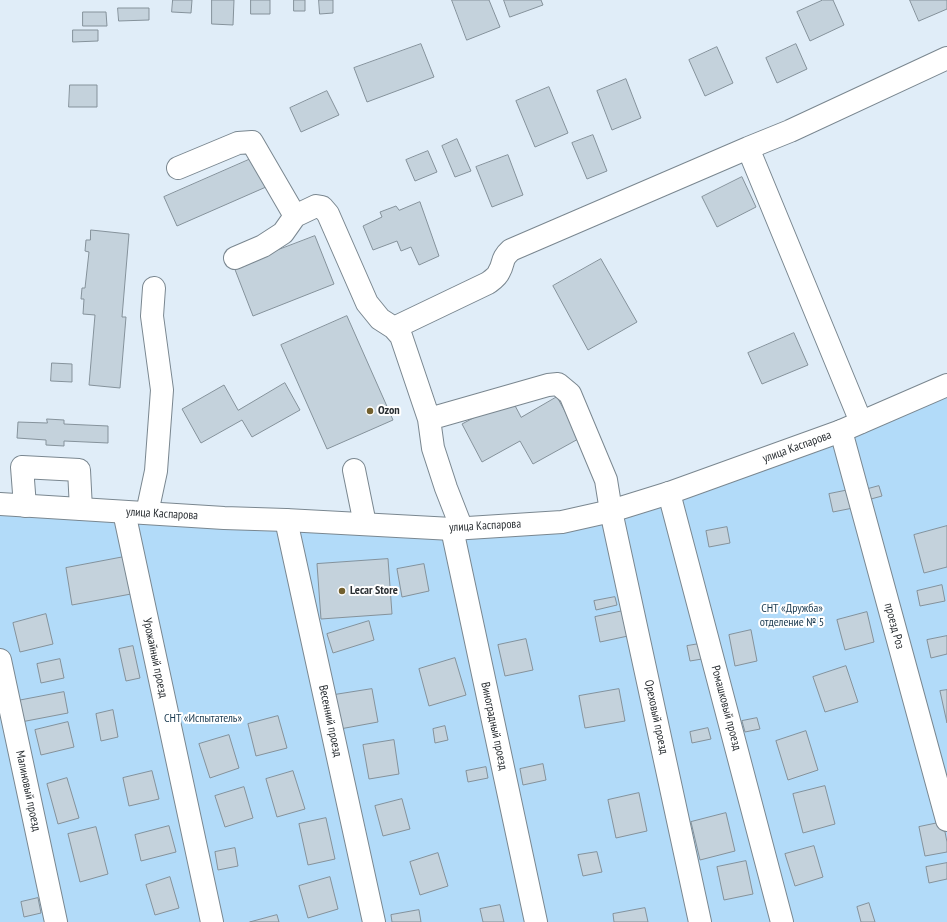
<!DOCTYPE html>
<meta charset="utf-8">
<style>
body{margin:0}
canvas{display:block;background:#e0edf8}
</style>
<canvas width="947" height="922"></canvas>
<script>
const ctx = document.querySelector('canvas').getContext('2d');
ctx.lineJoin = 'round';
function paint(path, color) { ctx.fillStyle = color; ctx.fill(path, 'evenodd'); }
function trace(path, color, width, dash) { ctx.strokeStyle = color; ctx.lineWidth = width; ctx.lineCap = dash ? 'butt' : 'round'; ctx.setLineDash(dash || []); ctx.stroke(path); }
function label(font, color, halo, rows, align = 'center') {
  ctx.font = font + ' "PT Sans Narrow",sans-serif'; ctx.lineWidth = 4; ctx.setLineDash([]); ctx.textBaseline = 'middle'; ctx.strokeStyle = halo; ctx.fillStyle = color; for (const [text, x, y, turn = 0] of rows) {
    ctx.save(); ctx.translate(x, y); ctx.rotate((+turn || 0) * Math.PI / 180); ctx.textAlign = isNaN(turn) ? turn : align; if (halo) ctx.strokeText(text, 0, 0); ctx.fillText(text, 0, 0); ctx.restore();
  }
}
const green = new Path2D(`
 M 947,385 L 947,922 L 0,922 L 0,504 L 562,522 Z`);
const building = new Path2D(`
 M 173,0 L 192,0 L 191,13 L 172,12 Z
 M 212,0 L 234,0 L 233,25 L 212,24 Z
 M 251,0 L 270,0 L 270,14 L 251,14 Z
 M 294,0 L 305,0 L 305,11 L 294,11 Z
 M 319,0 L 333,0 L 333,13 L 320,14 Z
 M 452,0 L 489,0 L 500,27 L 467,40 Z
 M 504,0 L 541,0 L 543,5 L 510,17 Z
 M 823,0 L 833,0 L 844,25 L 810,41 L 797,12 Z
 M 910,0 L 947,0 L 947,9 L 919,21 Z
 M 118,8 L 149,8 L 149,20 L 119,21 Z
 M 83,12 L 106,12 L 107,26 L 83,26 Z
 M 73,30 L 98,30 L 98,41 L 73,42 Z
 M 421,44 L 434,77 L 367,102 L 354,68 Z
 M 796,44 L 807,69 L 777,83 L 766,58 Z
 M 717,47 L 733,83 L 705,96 L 689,60 Z
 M 626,79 L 641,118 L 612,130 L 597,91 Z
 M 70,85 L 97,85 L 97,107 L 69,107 Z
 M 549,87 L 568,133 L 535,147 L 516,101 Z
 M 327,91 L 339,115 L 301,132 L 290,108 Z
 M 593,135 L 607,171 L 587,179 L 572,143 Z
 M 457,139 L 471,171 L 455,177 L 442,146 Z
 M 428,151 L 437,172 L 415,181 L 406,160 Z
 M 508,155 L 523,195 L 492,207 L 476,167 Z
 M 253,158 L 266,187 L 177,226 L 164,197 Z
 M 742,177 L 756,207 L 717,227 L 702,197 Z
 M 420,202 L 439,256 L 419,265 L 411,247 L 401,251 L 397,241 L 373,250 L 363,226 L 382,217 L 380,212 L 396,206 L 399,210 Z
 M 91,230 L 129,234 L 122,317 L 126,317 L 120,388 L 89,385 L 95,315 L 83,314 L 84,299 L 81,299 L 82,288 L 85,288 L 89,252 L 85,251 L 86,240 L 90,240 Z
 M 315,236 L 334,284 L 253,316 L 234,267 Z
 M 601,259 L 637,322 L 588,350 L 553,286 Z
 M 347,316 L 393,420 L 327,449 L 281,345 Z
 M 794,333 L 808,365 L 762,384 L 748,353 Z
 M 52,363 L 72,364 L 72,382 L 51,381 Z
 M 285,383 L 300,410 L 252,437 L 242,420 L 201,443 L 182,409 L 224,385 L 238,410 Z
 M 557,397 L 580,438 L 533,464 L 520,441 L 482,462 L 462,424 L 511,398 L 521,417 Z
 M 47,419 L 64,420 L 64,424 L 108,426 L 108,443 L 64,441 L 64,446 L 46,445 L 46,440 L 17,438 L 18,422 L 47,423 Z
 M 879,486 L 882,496 L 871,499 L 868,489 Z
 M 849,490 L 853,508 L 833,512 L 829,494 Z
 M 947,526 L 947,567 L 924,573 L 914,535 Z
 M 727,527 L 730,543 L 709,547 L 706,531 Z
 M 124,557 L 131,594 L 72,605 L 66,568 Z
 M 388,559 L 392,614 L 321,619 L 317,564 Z
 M 424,564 L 429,591 L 402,597 L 397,569 Z
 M 942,585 L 945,601 L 920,606 L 917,591 Z
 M 615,597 L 617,605 L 596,610 L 594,601 Z
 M 623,611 L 628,636 L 600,642 L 595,617 Z
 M 867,612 L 874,642 L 845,650 L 837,620 Z
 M 46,614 L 53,644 L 20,652 L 13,623 Z
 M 369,621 L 374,640 L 333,653 L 327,634 Z
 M 751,630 L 757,661 L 735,666 L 729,635 Z
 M 947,636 L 947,654 L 931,658 L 927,640 Z
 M 526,639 L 533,670 L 505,676 L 498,645 Z
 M 705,643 L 708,658 L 690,661 L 687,646 Z
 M 133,646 L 140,678 L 126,681 L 119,649 Z
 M 455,658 L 466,695 L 429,706 L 419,669 Z
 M 60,659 L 64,678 L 41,683 L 37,664 Z
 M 846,666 L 858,702 L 825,712 L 813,677 Z
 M 372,689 L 378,722 L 340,729 L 334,695 Z
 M 619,689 L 625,721 L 585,728 L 579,696 Z
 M 947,690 L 947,723 L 940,691 Z
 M 64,692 L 68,713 L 21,722 L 17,701 Z
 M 113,710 L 118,737 L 101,741 L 96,714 Z
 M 278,716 L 287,748 L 256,756 L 248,724 Z
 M 757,718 L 760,729 L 745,732 L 742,721 Z
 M 68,722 L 74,747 L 41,755 L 35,730 Z
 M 445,726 L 448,740 L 435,743 L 433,729 Z
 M 708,728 L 711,739 L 692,743 L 690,732 Z
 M 806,731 L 818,770 L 788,780 L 776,741 Z
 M 229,735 L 239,768 L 210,778 L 199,744 Z
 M 394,740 L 399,774 L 369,779 L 363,745 Z
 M 543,764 L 546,780 L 523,785 L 520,769 Z
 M 486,767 L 488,778 L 468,782 L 466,771 Z
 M 152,771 L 159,799 L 129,806 L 123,778 Z
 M 293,771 L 305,809 L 277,817 L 266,779 Z
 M 67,778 L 79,818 L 58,824 L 47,784 Z
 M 825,786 L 835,824 L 803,833 L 793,794 Z
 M 244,787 L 253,818 L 225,827 L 215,796 Z
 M 639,793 L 647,831 L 616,838 L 608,800 Z
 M 402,799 L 410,829 L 383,836 L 375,806 Z
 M 726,813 L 735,851 L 700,860 L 691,822 Z
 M 326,818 L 335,859 L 308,865 L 299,824 Z
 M 943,822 L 947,842 L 947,852 L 925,856 L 919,827 Z
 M 169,826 L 176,852 L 141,861 L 135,835 Z
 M 96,827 L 108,874 L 80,882 L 68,834 Z
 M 814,846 L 823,877 L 795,886 L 785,854 Z
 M 235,848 L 238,866 L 218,870 L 215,852 Z
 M 597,852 L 602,872 L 583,876 L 578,855 Z
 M 438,853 L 448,886 L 420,895 L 410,862 Z
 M 746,861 L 753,894 L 724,900 L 717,867 Z
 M 947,863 L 947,879 L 929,883 L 926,867 Z
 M 170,877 L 179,908 L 155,915 L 146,885 Z
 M 330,877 L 338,909 L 308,918 L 299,886 Z
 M 38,898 L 41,913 L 24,917 L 21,902 Z
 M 869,903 L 875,922 L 861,922 L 857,907 Z
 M 500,905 L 504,922 L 483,922 L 480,909 Z
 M 645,908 L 648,922 L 614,922 L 613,914 Z
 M 419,910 L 421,922 L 392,922 L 391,915 Z
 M 277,915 L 279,922 L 250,922 Z`);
const minor = new Path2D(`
 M 748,148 L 790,131 L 947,58
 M 178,168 L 238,143 L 252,142 L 295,216 L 316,206 L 322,207 L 328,214 L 367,303 L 380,319 L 394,328 L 401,336 L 429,419
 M 235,258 L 263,246 L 283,233 L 295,216
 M 394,328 L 488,283 C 492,280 497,277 499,272 C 505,262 500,260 511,250 L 748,148 L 861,422
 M 841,431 L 947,820
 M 354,470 L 365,524
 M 669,493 L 782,922
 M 25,506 L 22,467 L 79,470 L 81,509
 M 124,512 L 212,922
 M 147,513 L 156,471 L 162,390 L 152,316 L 154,288
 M 286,520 L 374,922
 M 452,529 L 536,922
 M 462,529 L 446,488 L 433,448 L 429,419 L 548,385 L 558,384 L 570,394 L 606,480 L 611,511 L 700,922
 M 0,660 L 56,922`);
const major = new Path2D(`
 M 0,504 L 224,518 L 286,520 L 452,529 L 562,522 L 611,511 L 669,493 L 841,431 L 947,385`);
const markers = [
 [370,411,4,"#72602e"],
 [342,591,4,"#72602e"]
];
const poiNames = [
 ["Ozon",378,411],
 ["Lecar Store",350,591]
];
const streetNames = [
 ["улица Каспарова",797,447,-20],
 ["улица Каспарова",162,514,3],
 ["улица Каспарова",485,526,-3],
 ["проезд Роз",894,626,75],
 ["Урожайный проезд",155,658,78],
 ["Ромашковый проезд",726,708,75],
 ["Ореховый проезд",656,717,78],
 ["Весенний проезд",330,721,78],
 ["Виноградный проезд",494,726,78],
 ["Малиновый проезд",28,791,78]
];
const parkNames = [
 ["СНТ «Дружба»",792,609],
 ["отделение № 5",792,623],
 ["СНТ «Испытатель»",203,719]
];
paint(green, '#b2dbf9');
paint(building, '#c4d2dc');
trace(building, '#85929b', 1);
trace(minor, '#7a8790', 24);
trace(major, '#7a8790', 24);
trace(minor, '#fff', 22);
trace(major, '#fff', 22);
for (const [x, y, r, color] of markers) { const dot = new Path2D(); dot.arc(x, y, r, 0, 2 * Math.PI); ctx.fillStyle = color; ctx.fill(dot); trace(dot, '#fff', 1.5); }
label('bold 12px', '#2a2f33', '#fff', poiNames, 'left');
label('12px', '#2a2f33', '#fff', streetNames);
label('12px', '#1a3a50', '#fff', parkNames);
</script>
